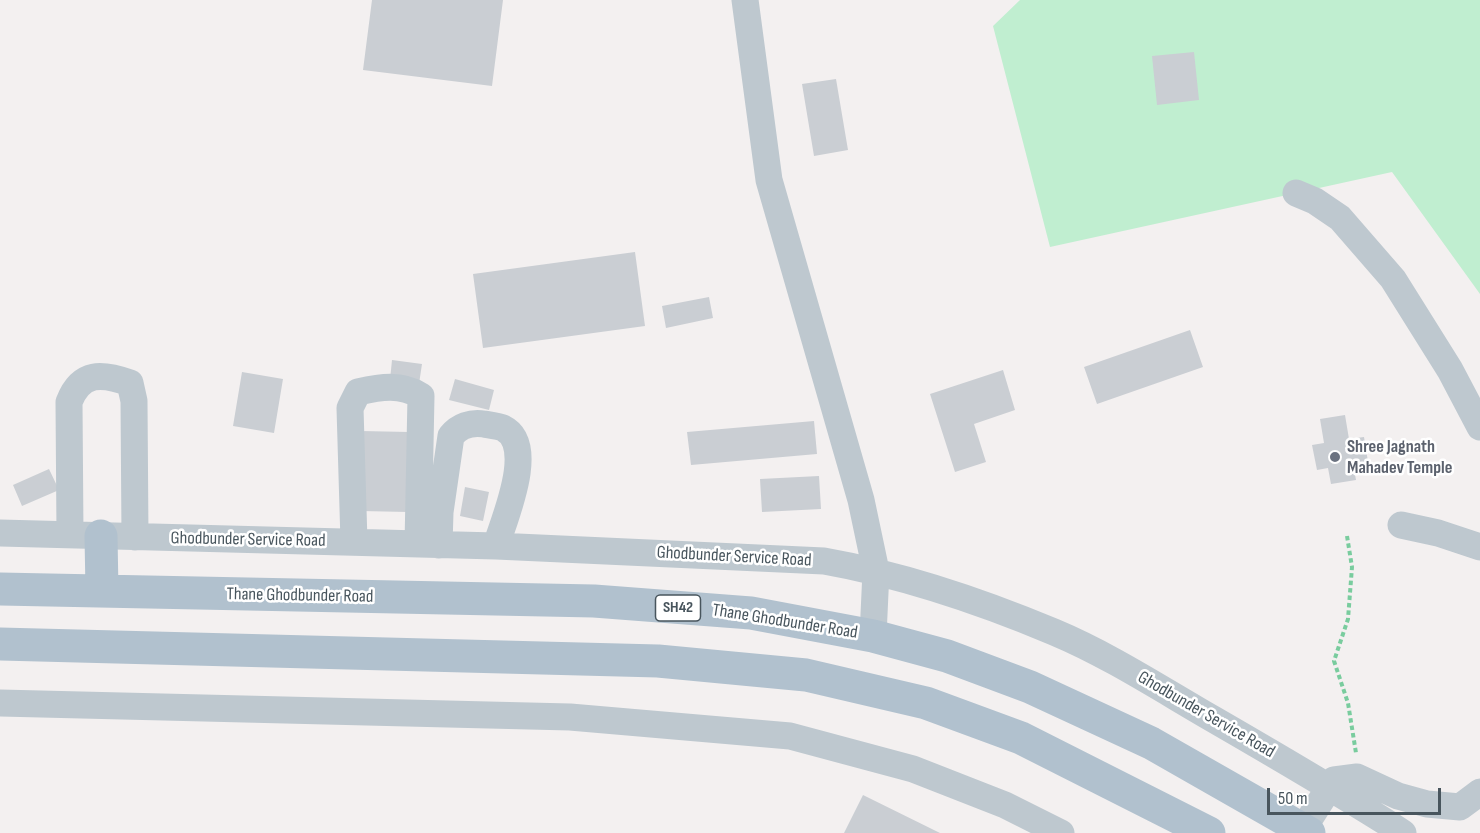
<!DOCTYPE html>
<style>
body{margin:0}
#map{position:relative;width:1480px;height:833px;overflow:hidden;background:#f3f0f0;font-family:"Sofia Sans Condensed",sans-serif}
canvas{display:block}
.scale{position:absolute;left:1267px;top:788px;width:174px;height:27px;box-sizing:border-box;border:3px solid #48555d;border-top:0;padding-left:8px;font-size:18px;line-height:21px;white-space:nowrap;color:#48555d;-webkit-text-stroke:4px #fff;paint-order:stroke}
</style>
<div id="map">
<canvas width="1480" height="833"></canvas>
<div class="scale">50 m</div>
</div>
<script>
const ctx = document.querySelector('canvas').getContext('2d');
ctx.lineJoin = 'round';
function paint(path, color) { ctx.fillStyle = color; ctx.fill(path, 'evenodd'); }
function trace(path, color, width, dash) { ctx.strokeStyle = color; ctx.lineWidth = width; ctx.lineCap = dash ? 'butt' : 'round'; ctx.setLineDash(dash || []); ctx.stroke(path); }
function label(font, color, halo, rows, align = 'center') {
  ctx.font = font + ' "Sofia Sans Condensed",sans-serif'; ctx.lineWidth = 5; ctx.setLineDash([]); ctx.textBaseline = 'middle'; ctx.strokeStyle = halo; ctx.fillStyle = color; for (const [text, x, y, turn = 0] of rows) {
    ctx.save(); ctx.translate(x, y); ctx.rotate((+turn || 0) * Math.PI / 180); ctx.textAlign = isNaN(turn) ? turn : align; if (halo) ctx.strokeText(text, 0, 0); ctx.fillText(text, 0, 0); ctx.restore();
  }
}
const green = new Path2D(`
 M 1020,0 L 1480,0 L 1480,294 L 1392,172 L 1050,247 L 993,26 Z`);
const building = new Path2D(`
 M 372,0 L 503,0 L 492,86 L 363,70 Z
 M 1194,52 L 1199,100 L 1157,105 L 1152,56 Z
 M 836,79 L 848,150 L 814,156 L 802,84 Z
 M 635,252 L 645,326 L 483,348 L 473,274 Z
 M 709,297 L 713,318 L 666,328 L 662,306 Z
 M 1190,330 L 1203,367 L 1097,404 L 1084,367 Z
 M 392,360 L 422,364 L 419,384 L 390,380 Z
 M 1003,370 L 1015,410 L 974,424 L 986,462 L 955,472 L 930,394 Z
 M 242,372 L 283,379 L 274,433 L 233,426 Z
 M 455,379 L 494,390 L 489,410 L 449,400 Z
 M 1345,415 L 1349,439 L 1364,437 L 1368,462 L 1353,464 L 1356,480 L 1331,484 L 1328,468 L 1317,470 L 1312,445 L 1324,443 L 1320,419 Z
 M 814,421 L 817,454 L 691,465 L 687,432 Z
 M 361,431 L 409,432 L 408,512 L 361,511 Z
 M 49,469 L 59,490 L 22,506 L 13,485 Z
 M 819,476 L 821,509 L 762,512 L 760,479 Z
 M 465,487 L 489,492 L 483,521 L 460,516 Z
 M 863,795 L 940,833 L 844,833 Z`);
const path = new Path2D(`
 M 1347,536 L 1352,567 L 1348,619 L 1334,661 L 1348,703 L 1356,753`);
const minor = new Path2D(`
 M 745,0 L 769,180 L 861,500 L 876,571 L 873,636
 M 1296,193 L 1315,201 L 1340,218 L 1393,279 L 1450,370 L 1480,427
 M 1401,525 L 1438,533 L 1480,547
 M 0,533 L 496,546 L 824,561 C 903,575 980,601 1054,632 C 1109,655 1161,689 1213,719 C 1277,756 1341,793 1403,833
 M 70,535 L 69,402 C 81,371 102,373 130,383 L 134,401 L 135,537
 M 354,542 L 350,408 L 358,392 C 380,387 401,383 421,396 L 418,544
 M 439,545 L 440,512 L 451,436 C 459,426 471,422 484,424 C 489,425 498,426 503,428 C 537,445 504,519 496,546
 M 0,703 L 570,717 L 790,736 L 913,769 L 1005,805 L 1061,833
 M 1303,829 L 1334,780 L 1357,777 L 1398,796 L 1427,804 L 1460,807 L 1480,792`);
const major = new Path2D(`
 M 101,536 L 102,591
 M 0,589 L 594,601 L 751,613 L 873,636 L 947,656 L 1030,687 L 1151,743 L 1309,833
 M 0,644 L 658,661 L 806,675 L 926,703 L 1021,738 L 1209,833`);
const markers = [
 [1335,457,6,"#6b7280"]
];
const shields = [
 [678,608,45]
];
const shieldNames = [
 ["SH42",678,608]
];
const worshipNames = [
 ["Shree Jagnath",1347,447],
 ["Mahadev Temple",1347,468]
];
const streetNames = [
 ["Ghodbunder Service Road",248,540,1],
 ["Ghodbunder Service Road",734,557,3],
 ["Thane Ghodbunder Road",300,596,1],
 ["Thane Ghodbunder Road",785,622,9],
 ["Ghodbunder Service Road",1206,715,30]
];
paint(green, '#c0eed0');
paint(building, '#caced3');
trace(path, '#79cc9e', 4, [4.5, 3]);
trace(minor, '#bec8cf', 27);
trace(major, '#b1c1ce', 33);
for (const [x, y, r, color] of markers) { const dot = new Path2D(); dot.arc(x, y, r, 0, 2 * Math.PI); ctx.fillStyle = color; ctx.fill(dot); trace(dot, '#fff', 2); }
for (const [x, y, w] of shields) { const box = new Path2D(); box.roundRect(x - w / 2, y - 13, w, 26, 4.5); ctx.fillStyle = '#fff'; ctx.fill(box); trace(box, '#48555d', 1.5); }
label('bold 16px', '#48555d', null, shieldNames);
label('bold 18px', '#5b616d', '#fff', worshipNames, 'left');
label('18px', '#48555d', '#fff', streetNames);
</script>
